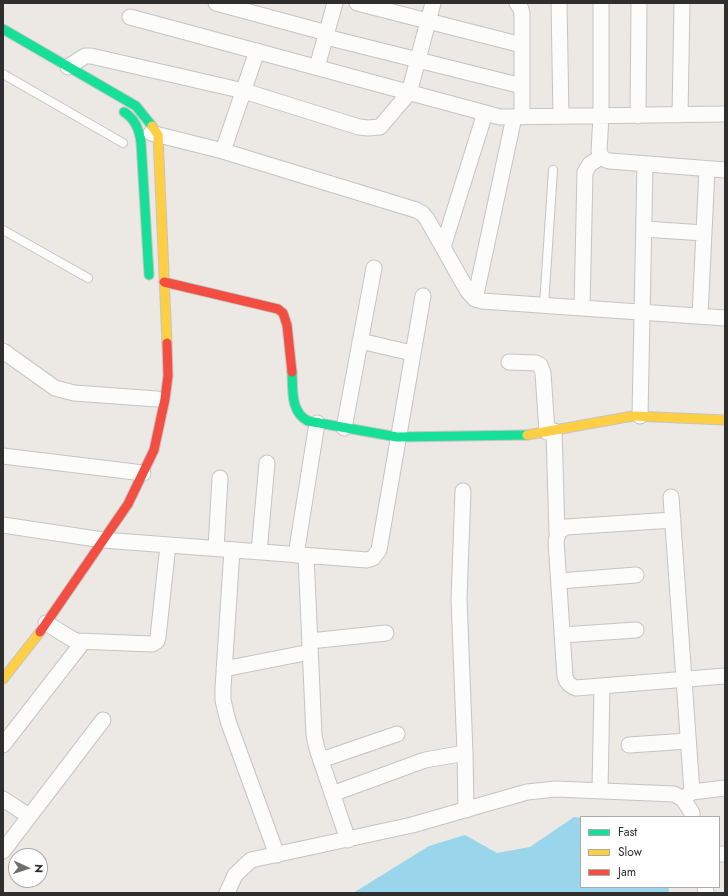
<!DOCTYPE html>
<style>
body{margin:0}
#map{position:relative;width:728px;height:896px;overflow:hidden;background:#ece8e4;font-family:Jost,sans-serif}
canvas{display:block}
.frame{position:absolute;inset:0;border:4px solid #2e2e2e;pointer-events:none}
.legend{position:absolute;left:580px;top:816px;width:140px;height:72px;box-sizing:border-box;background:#fff;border:1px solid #ababab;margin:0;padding:5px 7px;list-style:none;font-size:12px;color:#2e2e2e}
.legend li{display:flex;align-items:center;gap:8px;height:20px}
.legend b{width:20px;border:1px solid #ababab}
.north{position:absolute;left:8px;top:848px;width:40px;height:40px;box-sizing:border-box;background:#fff;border:1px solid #ababab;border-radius:50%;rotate:93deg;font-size:11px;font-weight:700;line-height:16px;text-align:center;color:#2e2e2e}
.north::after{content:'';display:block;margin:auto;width:14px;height:18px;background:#706f6e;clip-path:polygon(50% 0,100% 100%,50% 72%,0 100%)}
</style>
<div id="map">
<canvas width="728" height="896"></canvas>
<div class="frame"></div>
<ul class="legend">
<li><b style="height:5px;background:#16e098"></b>Fast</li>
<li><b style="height:5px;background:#ffcf43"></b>Slow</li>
<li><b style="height:5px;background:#f24e42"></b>Jam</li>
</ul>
<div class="north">N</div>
</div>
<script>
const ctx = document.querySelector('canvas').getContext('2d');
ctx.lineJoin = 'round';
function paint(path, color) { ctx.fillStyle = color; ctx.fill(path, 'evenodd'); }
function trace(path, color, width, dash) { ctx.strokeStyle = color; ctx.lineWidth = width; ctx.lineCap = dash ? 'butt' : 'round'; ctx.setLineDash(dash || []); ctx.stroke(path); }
const water = new Path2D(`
 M 574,817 L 581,818 L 581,887 L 669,887 L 669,893 L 353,893 L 429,846 L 465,835 L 497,853 L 530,847 Z`);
const lane = new Path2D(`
 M 3,74 L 123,143
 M 3,230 L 88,278
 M 544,305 L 553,170`);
const street = new Path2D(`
 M 216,3 L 327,33
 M 357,3 L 522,45
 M 517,3 L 521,9 L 522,14 L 522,117
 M 559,3 L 561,116
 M 601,3 L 601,116 L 599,151 C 601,158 604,160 610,161 L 725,170
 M 130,17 L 500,117 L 725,114
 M 326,37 L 522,86
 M 68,67 L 85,56 L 91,56 L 244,91 L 359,127 L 368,128 L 380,127 L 409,93 L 433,3
 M 317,67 L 335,3
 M 680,115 L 682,3
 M 638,116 L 639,3
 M 151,133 L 223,151 L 416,210 L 422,213 L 427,219 L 467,290 L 475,299 L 482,301 L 725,318
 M 223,151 L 257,51
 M 644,229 L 704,233
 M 443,247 L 485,113
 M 475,299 L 514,117
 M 582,308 L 585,172 L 590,164 L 601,157
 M 700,316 L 707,169
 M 360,341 L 412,353
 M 3,351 L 55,388 L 74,393 L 157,399
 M 509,362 L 536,363 L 540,365 L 543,373 L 547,432
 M 640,416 L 645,164
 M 344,428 L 374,268
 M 554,431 L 557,534
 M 3,456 L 143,473
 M 463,491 L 459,599 L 465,753 L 466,810
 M 671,497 L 692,792
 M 673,520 L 566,527 C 559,530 558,534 556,541 L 565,677 C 567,683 570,686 576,688 L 725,676
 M 3,525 L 103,540 L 367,560 L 373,558 L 379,550 L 423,296
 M 216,548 L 220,478
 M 232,550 L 223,688 L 223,700 L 228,721 L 277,855
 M 259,552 L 267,463
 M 296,555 L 317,423
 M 306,556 L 314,735 L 317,749 L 348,840
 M 559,581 L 636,575
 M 46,623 L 72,639 L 77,641 L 152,644 L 157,641 L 158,637 L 168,545
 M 562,635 L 636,630
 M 310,641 L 386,633
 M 224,669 L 310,652
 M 3,745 L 83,642
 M 629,745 L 688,741
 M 321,760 L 397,734
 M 600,791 L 602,686
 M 332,794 L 425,760 L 465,753
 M 684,798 L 692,792 L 725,788
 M 3,799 L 29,816
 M 3,851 L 103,720
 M 719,854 L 725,854
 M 705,887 L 706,893
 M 227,893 L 235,875 L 251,860 L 412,825 L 527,792 L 556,789 L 674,794 L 683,799 L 692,813 L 692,817`);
const fast = new Path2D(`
 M 3,29 L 136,106 L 152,126
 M 124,112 C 135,119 139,129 141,142 L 149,275
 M 292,372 C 293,389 290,412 308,421 L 397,437 L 527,435`);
const slow = new Path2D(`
 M 152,126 L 158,135 L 167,343
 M 527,435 L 633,416 L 725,420
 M 3,679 L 40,632`);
const jam = new Path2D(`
 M 164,282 L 278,309 L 283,313 L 287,325 L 292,372
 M 40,632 L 128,504 L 154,450 L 165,399 L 168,376 L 167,343`);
paint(water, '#99d6ec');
trace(lane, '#c5c4c5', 10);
trace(street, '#c5c4c5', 17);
trace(fast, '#c5c4c5', 11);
trace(slow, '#c5c4c5', 11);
trace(jam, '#c5c4c5', 11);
trace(lane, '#fcfcfb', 8);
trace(street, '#fcfcfb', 15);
trace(fast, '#16e098', 9);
trace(slow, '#ffcf43', 9);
trace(jam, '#f24e42', 9);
</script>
